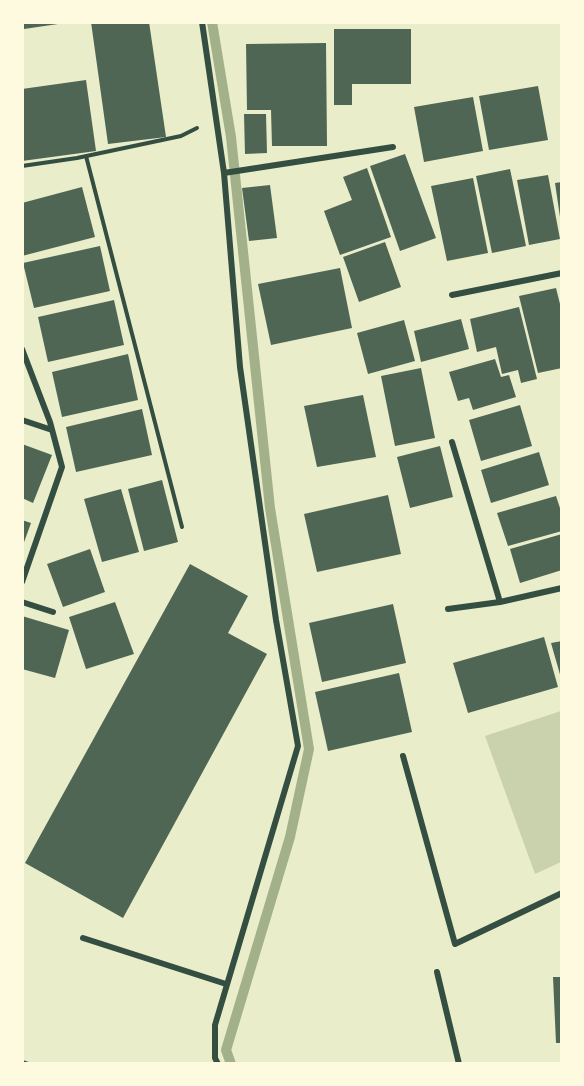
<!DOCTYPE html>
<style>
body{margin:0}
#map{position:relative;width:584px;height:1086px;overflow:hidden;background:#e9edc9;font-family:Ubuntu,sans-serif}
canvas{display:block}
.frame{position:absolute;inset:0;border:24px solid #fefae0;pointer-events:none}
</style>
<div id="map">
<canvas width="584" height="1086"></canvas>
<div class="frame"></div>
</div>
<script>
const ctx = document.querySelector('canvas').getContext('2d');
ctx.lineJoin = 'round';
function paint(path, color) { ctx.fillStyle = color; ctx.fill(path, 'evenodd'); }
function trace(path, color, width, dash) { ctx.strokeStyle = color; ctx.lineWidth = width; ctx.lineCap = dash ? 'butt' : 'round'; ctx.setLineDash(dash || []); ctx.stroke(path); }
const green = new Path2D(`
 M 561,711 L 561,862 L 535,874 L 485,736 Z`);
const stream = new Path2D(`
 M 212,22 L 231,137 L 270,508 L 309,749 L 290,837 L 226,1050 L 231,1064`);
const building = new Path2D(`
 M 23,22 L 58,22 L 58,24 L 24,29 Z
 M 91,22 L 149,22 L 166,137 L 108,144 Z
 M 334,29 L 411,29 L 411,84 L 352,84 L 352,105 L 334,105 Z
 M 326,43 L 327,146 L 272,146 L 271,110 L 247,110 L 246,44 Z
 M 86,80 L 96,151 L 22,161 L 22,89 Z
 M 538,86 L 548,140 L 489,150 L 479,96 Z
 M 473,97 L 483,151 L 424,162 L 414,107 Z
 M 244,114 L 266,114 L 267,153 L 245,154 Z
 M 405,154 L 436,238 L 400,251 L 370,166 Z
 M 367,168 L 391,237 L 340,255 L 324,211 L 352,200 L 343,177 Z
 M 510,169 L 526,246 L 492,253 L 476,176 Z
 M 548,175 L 560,239 L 529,245 L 517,180 Z
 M 473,178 L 488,253 L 447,261 L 431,186 Z
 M 562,182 L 562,217 L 560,217 L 555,183 Z
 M 270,185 L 277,238 L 249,241 L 242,188 Z
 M 82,187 L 95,237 L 22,256 L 22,203 Z
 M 385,242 L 401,287 L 359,302 L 343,257 Z
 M 100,246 L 110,291 L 34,308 L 23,263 Z
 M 340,268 L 352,328 L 271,345 L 258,284 Z
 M 556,288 L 562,312 L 562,368 L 538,373 L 519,296 Z
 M 114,300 L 124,345 L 48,362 L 38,317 Z
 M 519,307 L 537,379 L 521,383 L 518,370 L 502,374 L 496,347 L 477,352 L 470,319 Z
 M 461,319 L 469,349 L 421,362 L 414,331 Z
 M 404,320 L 415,361 L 368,374 L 357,333 Z
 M 128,354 L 138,400 L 62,417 L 52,372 Z
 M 495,359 L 501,377 L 509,375 L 516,397 L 473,410 L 469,398 L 458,401 L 449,372 Z
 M 421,368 L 435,438 L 395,446 L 381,376 Z
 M 363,395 L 376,457 L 317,467 L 304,406 Z
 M 520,405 L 532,446 L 481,461 L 469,420 Z
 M 142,409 L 152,455 L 76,472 L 66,427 Z
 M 22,444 L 52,455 L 33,503 L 22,498 Z
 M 440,446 L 453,497 L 410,508 L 397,457 Z
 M 539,452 L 549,485 L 491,503 L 481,470 Z
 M 162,480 L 178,542 L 144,551 L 128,489 Z
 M 121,489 L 139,552 L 102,562 L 84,499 Z
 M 388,495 L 401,554 L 317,572 L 304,514 Z
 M 556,496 L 562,514 L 562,531 L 508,546 L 497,513 Z
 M 22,520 L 31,523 L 23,545 L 22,545 Z
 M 562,534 L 562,570 L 520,583 L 510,549 Z
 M 90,549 L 105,592 L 63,607 L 47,564 Z
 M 190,564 L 248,596 L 228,633 L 267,654 L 123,918 L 25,863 Z
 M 115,602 L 134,654 L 86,669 L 69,617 Z
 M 393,604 L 406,663 L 322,682 L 309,623 Z
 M 22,616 L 69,630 L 55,678 L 22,669 Z
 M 544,637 L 558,687 L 468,713 L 453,663 Z
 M 562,641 L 562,678 L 561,678 L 551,643 Z
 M 399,673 L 412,732 L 328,751 L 315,692 Z
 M 553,977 L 562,977 L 562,1043 L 556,1043 Z`);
const path = new Path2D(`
 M 86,156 L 182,527
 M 22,166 L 77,158 L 181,136 L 197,128
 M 22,1062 L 28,1064`);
const minor = new Path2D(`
 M 202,22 L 224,173 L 240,367 L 276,620 L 298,746 L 215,1025 L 215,1058 L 218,1064
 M 224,173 L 393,147
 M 452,295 L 562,273
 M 22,349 L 50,422 L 62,467 L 22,582
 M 22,420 L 52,430
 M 452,442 L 500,602 L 562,588
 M 22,602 L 53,612
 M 448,609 L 500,602
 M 403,756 L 455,944 L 562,893
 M 83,938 L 226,984
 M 437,972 L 459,1064`);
paint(green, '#cad2ad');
trace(stream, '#a3b18a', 10);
paint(building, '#4f6655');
trace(path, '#344e41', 4);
trace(minor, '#344e41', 6);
</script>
